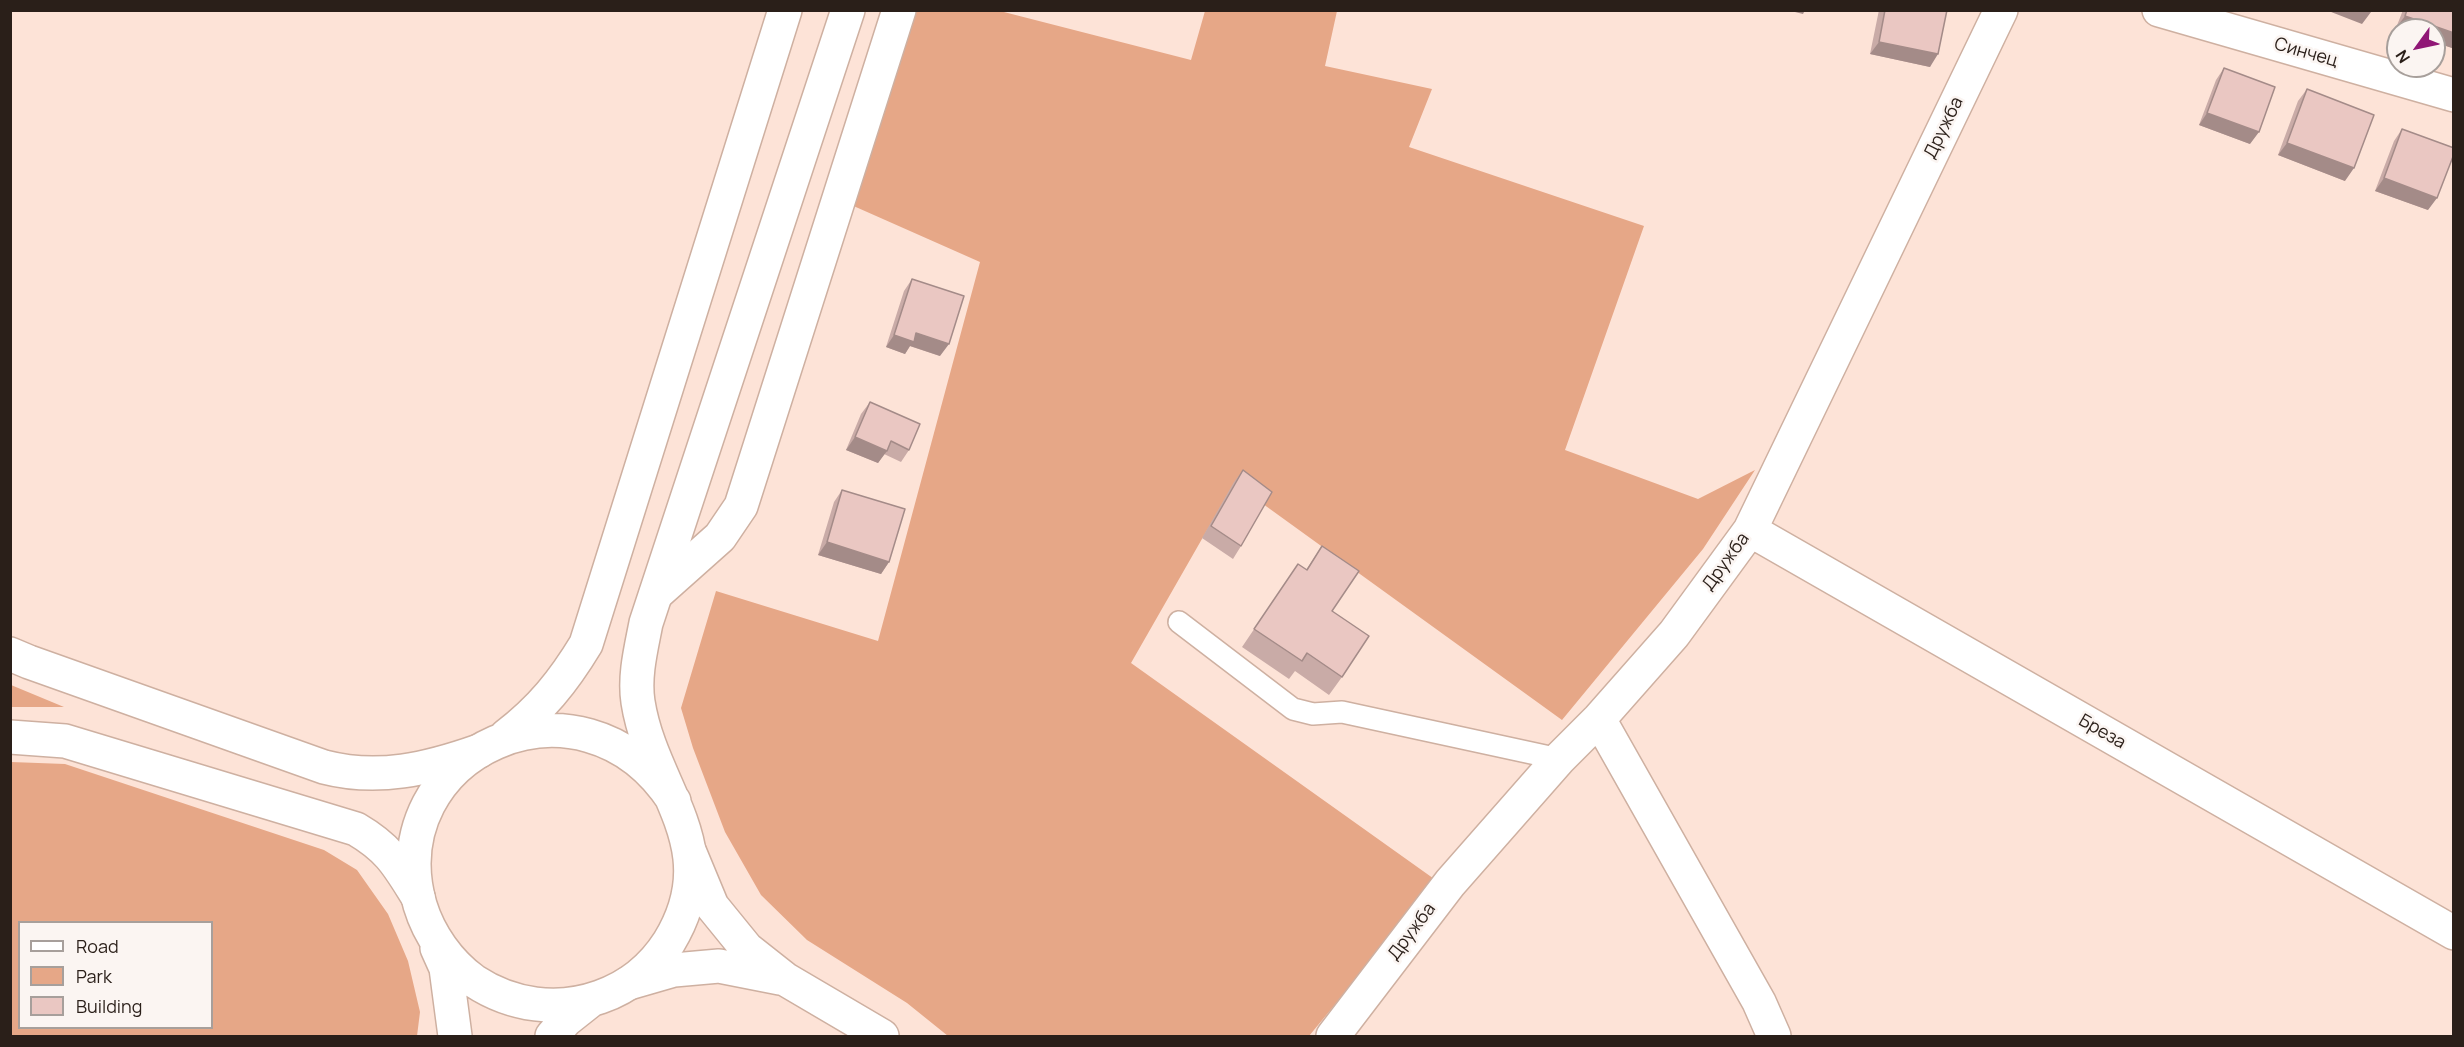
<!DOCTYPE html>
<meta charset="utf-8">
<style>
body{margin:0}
#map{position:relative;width:2464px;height:1047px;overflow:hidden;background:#fde3d7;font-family:Manrope,sans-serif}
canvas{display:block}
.frame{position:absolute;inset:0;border:12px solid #2a1f19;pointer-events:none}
.legend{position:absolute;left:18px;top:921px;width:195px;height:108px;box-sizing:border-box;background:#fbf5f2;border:2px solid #a79f9b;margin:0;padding:8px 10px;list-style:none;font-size:18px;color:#2a1f19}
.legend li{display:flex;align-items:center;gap:12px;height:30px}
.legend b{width:30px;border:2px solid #a79f9b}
.north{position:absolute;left:2386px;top:18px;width:60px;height:60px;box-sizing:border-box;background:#fbf5f2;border:2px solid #a79f9b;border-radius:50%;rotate:237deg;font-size:16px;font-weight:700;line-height:24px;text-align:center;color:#2a1f19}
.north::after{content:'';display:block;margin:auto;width:21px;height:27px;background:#901776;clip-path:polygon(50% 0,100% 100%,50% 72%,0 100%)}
</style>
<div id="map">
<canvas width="2464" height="1047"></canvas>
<div class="frame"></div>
<ul class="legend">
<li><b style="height:8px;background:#fff"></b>Road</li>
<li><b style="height:16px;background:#e6a787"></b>Park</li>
<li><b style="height:16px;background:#eac7c2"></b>Building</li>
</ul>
<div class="north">N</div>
</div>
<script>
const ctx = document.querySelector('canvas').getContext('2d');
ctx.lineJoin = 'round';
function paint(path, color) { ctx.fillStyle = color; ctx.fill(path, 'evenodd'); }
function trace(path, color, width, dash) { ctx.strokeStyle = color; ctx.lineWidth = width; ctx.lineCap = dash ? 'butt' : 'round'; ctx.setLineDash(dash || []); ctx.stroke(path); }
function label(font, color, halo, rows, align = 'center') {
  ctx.font = font + ' Manrope,sans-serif'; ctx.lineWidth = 5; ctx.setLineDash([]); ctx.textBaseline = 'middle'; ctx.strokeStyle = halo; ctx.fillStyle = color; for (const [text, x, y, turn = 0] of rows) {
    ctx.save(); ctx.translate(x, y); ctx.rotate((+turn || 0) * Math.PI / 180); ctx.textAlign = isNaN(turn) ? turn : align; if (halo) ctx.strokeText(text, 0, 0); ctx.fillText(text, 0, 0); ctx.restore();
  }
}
const green = new Path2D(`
 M 899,11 L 1000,11 L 1191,60 L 1205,11 L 1337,11 L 1325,66 L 1432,89 L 1409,147 L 1644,226 L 1565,450 L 1698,499 L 1755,470 L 1703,549 L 1562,720 L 1234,483 L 1131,663 L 1437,881 L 1309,1036 L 948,1036 L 907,1003 L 807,940 L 761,895 L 725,832 L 693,748 L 681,708 L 716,591 L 878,641 L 980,262 L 840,200 Z
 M 10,685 L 11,685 L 64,707 L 11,707 Z
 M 11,762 L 65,764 L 324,850 L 357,870 L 388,914 L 408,961 L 420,1012 L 417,1036 L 11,1036 ZM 20,922 L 212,922 L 212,1028 L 20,1028 Z`);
const lane = new Path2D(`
 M 1179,622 L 1293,709 L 1313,714 L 1342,712 L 1559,759`);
const street = new Path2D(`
 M 2159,10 L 2454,95
 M 1750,530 L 2454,933
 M 656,594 L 720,537 L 741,506 L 899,10
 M 1599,719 L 1759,1002 L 1774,1036
 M 690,853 L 712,906 L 747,949 L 785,979 L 882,1036
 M 629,983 L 674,970 L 719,966 L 780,978
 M 1333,1036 L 1450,883 L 1559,759 L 1599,719 L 1674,634 L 1750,530 L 2001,10`);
const secondary = new Path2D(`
 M 506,736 C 541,709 563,682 586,644 L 785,10
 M 674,801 C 581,658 377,753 420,905 C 429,935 449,963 474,981 C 512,1006 558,1012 600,997 C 629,987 653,967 669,942 C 727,847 652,791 638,702 C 634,676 641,649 646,623 L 848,10
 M 437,948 L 446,968 L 455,1036
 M 552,1036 L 566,1020 L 590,1001`);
const highway = new Path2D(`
 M 10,654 L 29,662 L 324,767 C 378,781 428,769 479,751
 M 10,737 L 65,741 L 356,829 C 390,849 398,865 418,897`);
const wall = new Path2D(`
 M 1879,10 L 1947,10 L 1930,67 L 1870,54 Z
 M 2403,10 L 2454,10 L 2454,46 L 2452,48 L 2396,28 Z
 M 2224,68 L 2250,144 L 2199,125 L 2216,80 Z
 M 2307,89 L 2345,181 L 2278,155 L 2298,101 Z
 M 2402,129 L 2428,210 L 2375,191 L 2394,141 Z
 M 912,279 L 940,356 L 910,346 L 905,354 L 886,347 L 904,291 Z
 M 870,402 L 909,450 L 901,462 L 884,454 L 878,463 L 846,450 L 861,414 Z
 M 1243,470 L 1241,546 L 1233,559 L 1202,538 L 1234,482 Z
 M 842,490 L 889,562 L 881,574 L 818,555 L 834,502 Z
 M 1322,546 L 1342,677 L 1329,695 L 1295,671 L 1289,679 L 1242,647 L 1286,582 L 1306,570 Z`);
const shadedWall = new Path2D(`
 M 1787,10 L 1805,10 L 1803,14 Z
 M 2326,10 L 2368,10 L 2371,12 L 2362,24 Z
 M 2405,16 L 2454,33 L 2454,46 L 2452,48 L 2434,42 L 2434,30 L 2402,30 L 2396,28 Z
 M 1879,42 L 1938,54 L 1930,67 L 1870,54 Z
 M 2207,113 L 2259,132 L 2250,144 L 2199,125 Z
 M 2287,143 L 2354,168 L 2345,181 L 2278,155 Z
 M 2384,178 L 2437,198 L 2428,210 L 2375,191 Z
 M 916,333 L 949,344 L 940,356 L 910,346 L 905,354 L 886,347 L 894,335 Z
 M 855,437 L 887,451 L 878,463 L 846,450 Z
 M 827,542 L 889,562 L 881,574 L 818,555 Z`);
const building = new Path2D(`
 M 1885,10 L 1947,10 L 1938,54 L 1879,42 Z
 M 2407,10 L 2454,10 L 2454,33 L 2405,16 Z
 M 2224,68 L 2275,87 L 2259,132 L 2207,113 Z
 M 2307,89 L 2374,115 L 2354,168 L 2287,143 Z
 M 2402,129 L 2454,148 L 2454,154 L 2437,198 L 2384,178 Z
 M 912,279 L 964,296 L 949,344 L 916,333 L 914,342 L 894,335 Z
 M 870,402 L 920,424 L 909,450 L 891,441 L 887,451 L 855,437 Z
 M 1243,470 L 1272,492 L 1241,546 L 1211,526 Z
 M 842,490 L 905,509 L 889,562 L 827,542 Z
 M 1322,546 L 1359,571 L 1332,611 L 1369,636 L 1342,677 L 1307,653 L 1302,661 L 1254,629 L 1298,564 L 1307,570 Z`);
const streetNames = [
 ["Синчец",2306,53,16],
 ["Дружба",1944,128,-64],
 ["Дружба",1726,562,-54],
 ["Бреза",2102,732,30],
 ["Дружба",1412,932,-53]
];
paint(green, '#e6a787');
trace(lane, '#ceb0a1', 24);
trace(street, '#ceb0a1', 36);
trace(secondary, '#ceb0a1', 36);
trace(highway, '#ceb0a1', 36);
trace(lane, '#fff', 21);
trace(street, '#fff', 33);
trace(secondary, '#fff', 33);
trace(highway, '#fff', 33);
paint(wall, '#c9aba7');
paint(shadedWall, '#a48b88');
paint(building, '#eac7c2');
trace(building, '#a48b88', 1.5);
label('18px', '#2a1f19', '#fbf5f2', streetNames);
</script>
